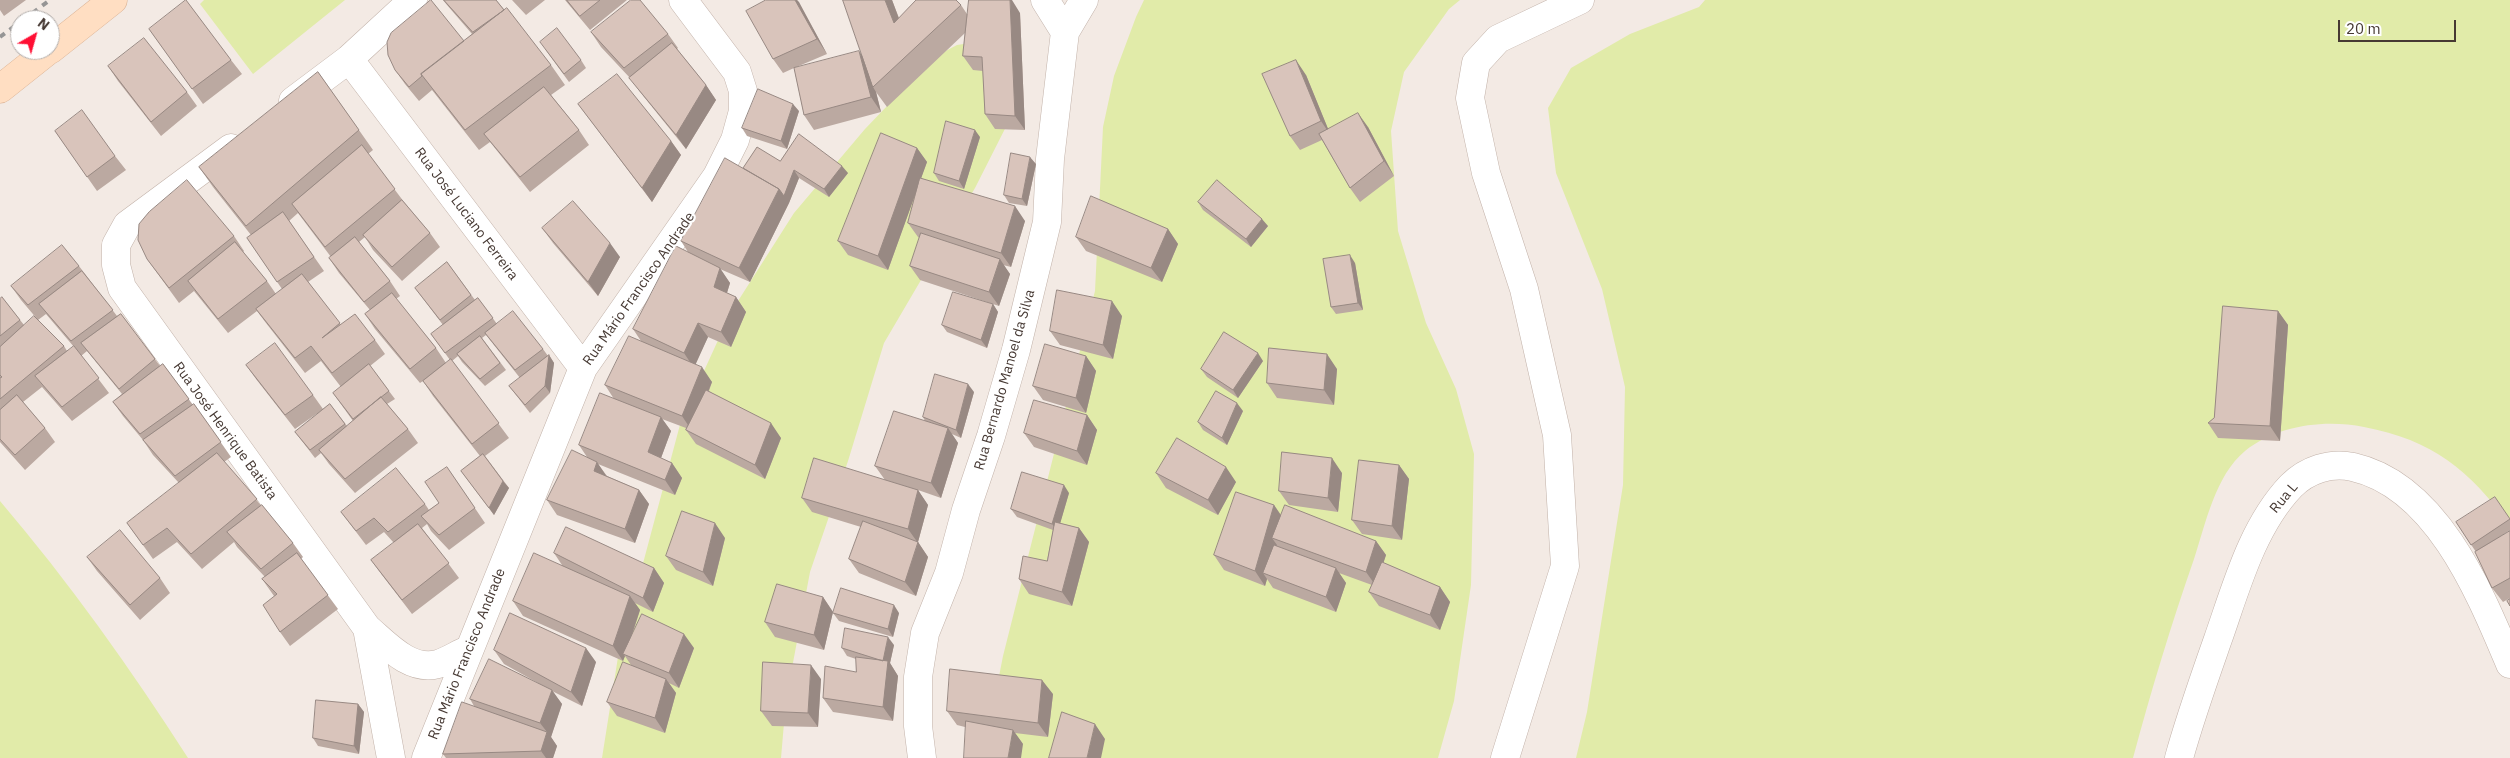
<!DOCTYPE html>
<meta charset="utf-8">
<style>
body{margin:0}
#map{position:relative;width:2510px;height:758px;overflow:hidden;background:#f3eae4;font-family:"IBM Plex Sans",sans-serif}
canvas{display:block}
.north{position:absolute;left:10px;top:10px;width:50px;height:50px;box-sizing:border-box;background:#fff;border:1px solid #b5b0ad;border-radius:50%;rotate:38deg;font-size:14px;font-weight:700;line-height:20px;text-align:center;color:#463933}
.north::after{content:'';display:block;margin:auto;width:18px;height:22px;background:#ff0f34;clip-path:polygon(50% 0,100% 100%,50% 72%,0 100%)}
.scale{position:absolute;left:2338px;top:20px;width:118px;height:22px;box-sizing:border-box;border:2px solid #463933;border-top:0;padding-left:6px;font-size:15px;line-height:18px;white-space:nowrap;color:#463933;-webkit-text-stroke:4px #fff;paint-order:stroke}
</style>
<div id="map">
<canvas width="2510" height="758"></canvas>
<div class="north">N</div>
<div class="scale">20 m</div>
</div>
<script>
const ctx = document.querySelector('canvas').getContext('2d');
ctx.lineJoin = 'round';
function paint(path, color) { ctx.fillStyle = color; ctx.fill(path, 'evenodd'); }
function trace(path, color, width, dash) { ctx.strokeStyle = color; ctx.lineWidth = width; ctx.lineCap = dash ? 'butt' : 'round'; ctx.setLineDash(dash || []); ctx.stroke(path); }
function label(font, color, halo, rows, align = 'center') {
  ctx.font = font + ' "IBM Plex Sans",sans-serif'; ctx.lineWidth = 4.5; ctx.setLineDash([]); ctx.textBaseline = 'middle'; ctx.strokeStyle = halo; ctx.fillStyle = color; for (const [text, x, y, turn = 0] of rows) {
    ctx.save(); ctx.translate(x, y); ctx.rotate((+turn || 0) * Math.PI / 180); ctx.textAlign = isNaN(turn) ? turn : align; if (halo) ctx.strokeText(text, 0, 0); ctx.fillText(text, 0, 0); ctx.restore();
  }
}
const green = new Path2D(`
 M 204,0 L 345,0 L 253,74 L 200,4 Z
 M 1144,0 L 1460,0 L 1449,9 L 1404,72 L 1391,131 L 1398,231 L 1426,323 L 1456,389 L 1474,454 L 1471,585 L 1454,701 L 1438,758 L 983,758 L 1003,656 L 1095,291 L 1103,127 L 1114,76 L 1136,17 Z
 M 1705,0 L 2510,0 L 2510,525 C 2469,470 2433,440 2364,427 C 2325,419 2277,425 2245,451 C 2215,476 2206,523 2194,559 C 2171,625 2151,691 2133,758 L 1576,758 L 1587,712 L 1623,485 L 1625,387 L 1602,289 L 1556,173 L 1548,108 L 1571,68 L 1630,34 L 1699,7 Z
 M 977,42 L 1015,109 L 975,188 L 884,343 L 848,461 L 810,572 L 786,700 L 781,758 L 602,758 L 618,657 L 681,421 L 731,312 L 794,213 L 865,129 L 934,57 L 957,45 Z
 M 0,501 C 69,582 131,669 188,758 L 0,758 Z`);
const street = new Path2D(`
 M 1065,32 L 1084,0
 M 349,59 L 583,368
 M 293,101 L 349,59 L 413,0
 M 231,148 L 127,225 L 116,245 L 116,265 L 122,288 L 367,628 C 386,644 410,672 438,664 C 448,661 458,654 468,650
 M 367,628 L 391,758
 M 426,758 L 583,368 L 717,176 L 735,140 L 743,111 L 743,91 L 737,72 L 683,0
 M 922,758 L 918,726 L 918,677 L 925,633 L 949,573 L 966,510 L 991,436 L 1016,350 L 1047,222 L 1050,159 L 1065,32 L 1045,0
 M 1505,758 L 1565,566 L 1557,435 L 1524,289 L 1486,173 L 1470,98 L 1476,63 L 1498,39 L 1580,0
 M 2179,758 C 2190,718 2204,679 2218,639 C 2236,588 2252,527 2291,486 C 2307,470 2330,462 2353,467 C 2437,486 2480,593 2510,664`);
const secondary = new Path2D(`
 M 50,50 L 113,0
 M 0,89 L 49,50`);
const rail = new Path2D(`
 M 23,20 L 50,0
 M 0,37 L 20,22`);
const wall = new Path2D(`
 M 0,0 L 26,0 L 4,16 L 0,10 Z
 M 443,0 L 496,0 L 551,65 L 565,85 L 551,95 L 579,130 L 589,145 L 530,192 L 490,142 L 479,150 L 432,90 L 419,101 L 405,84 L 395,70 L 464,41 L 472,34 L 447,5 Z
 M 512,0 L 545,0 L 526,15 Z
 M 565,0 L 627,0 L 590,30 Z
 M 766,0 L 797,0 L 827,54 L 794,68 L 862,55 L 843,0 L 892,0 L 899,18 L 961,5 L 967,14 L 1020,13 L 1025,130 L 995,129 L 985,114 L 983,71 L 973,70 L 963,56 L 965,33 L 887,107 L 876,92 L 881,112 L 814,130 L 804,115 L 794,68 L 783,73 L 773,59 Z
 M 149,29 L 231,60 L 242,74 L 203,104 Z
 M 591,32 L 668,34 L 678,48 L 677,49 L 706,85 L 716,100 L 686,149 L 640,92 L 630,78 L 601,47 Z
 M 545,49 L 581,60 L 586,68 L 569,82 Z
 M 108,66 L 187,92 L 197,106 L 161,136 L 118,81 Z
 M 318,72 L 373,150 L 368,154 L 404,202 L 430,233 L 440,247 L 402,281 L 373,250 L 365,237 L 359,242 L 390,281 L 400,296 L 396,299 L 436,348 L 446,363 L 450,360 L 431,334 L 443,325 L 415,288 L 447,262 L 475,300 L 478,298 L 497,324 L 543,349 L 548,356 L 549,355 L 554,363 L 550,393 L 530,413 L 509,386 L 520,378 L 486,335 L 482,338 L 506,370 L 485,386 L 462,362 L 458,356 L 452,361 L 509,438 L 485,456 L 509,488 L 494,515 L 461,471 L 480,456 L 433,396 L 423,381 L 420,383 L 375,329 L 365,314 L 370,310 L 339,273 L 329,258 L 331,257 L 298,213 L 289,221 L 324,271 L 308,282 L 341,325 L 375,340 L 385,354 L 370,366 L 395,399 L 387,404 L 408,429 L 418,443 L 355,493 L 329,464 L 321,453 L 315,458 L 295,432 L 322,410 L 295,429 L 256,379 L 246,365 L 313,395 L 323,409 L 330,404 L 347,426 L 353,421 L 333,393 L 341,387 L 321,361 L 305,373 L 266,323 L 257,311 L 228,333 L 194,291 L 179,303 L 147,259 L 234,236 L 244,251 L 243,252 L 267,281 L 276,294 L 282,289 L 247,238 L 251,235 L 213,187 L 199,167 Z
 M 1306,75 L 1328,129 L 1368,127 L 1394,176 L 1360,202 L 1350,188 L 1322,140 L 1300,150 L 1290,136 Z
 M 578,104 L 671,141 L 681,155 L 652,202 Z
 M 799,111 L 787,149 L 747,136 L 742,128 Z
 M 55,131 L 115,156 L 126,170 L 97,191 Z
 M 980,137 L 964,189 L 939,181 L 934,173 Z
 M 917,148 L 927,162 L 921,178 L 1025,221 L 1011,267 L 1003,265 L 1010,274 L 999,306 L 920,280 L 910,266 L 920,238 L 918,237 L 908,223 L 916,192 L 888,270 L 848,255 L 838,241 Z
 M 780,161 L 848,173 L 829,197 L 799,178 L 789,203 L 750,282 L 720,269 L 730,283 L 727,293 L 736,297 L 746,312 L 731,347 L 708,337 L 695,364 L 712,382 L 709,391 L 781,438 L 765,479 L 696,444 L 686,430 L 686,428 L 662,419 L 671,431 L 661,458 L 672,463 L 682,478 L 675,495 L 598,464 L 607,476 L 639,490 L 649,504 L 635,543 L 557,515 L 547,500 L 587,457 L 579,445 L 614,399 L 605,385 L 641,341 L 633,329 L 688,252 L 681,241 L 743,168 Z
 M 1036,164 L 1027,206 L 1009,203 L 1004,195 Z
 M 1198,202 L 1268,226 L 1251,247 L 1203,210 Z
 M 542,228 L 620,257 L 598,296 L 553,243 Z
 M 1168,229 L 1178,244 L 1162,282 L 1086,251 L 1076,237 Z
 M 1355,263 L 1363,310 L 1336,314 L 1331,307 Z
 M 79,266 L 117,316 L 121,314 L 160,366 L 163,364 L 193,405 L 194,404 L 231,457 L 224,462 L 293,543 L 303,557 L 301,559 L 338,609 L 290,646 L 280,632 L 274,596 L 262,579 L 265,577 L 237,547 L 234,542 L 202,569 L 177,542 L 153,559 L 127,523 L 179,483 L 153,455 L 143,440 L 123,416 L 113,402 L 122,394 L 87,351 L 81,356 L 109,393 L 72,421 L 42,387 L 23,402 L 45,428 L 55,442 L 25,470 L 0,442 L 0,299 L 2,297 L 24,325 L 64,346 L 67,351 L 74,347 L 46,314 L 38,320 L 21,300 L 11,286 Z
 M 993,304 L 998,312 L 987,348 L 947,332 L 942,325 Z
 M 2278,311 L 2288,325 L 2280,441 L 2218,438 L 2208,423 L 2214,418 Z
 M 1122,316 L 1113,359 L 1060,345 L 1050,331 Z
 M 1086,356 L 1096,371 L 1086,413 L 1043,400 L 1033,386 Z
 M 1263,361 L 1238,398 L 1207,377 L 1201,369 Z
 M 1337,369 L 1334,405 L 1277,398 L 1267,383 Z
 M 974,392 L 961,438 L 952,434 L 958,443 L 941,498 L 918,490 L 928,505 L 918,542 L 928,557 L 916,596 L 859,573 L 849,559 L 861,527 L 812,512 L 802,498 L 885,480 L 875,466 L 925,421 L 923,417 Z
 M 1243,411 L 1227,445 L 1203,430 L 1198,422 Z
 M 1087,415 L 1097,430 L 1087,465 L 1034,447 L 1024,433 Z
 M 1399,465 L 1409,479 L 1402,540 L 1362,534 L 1352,520 Z
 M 447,467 L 485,523 L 449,550 L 431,531 L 427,524 L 422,528 L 459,578 L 412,614 L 382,575 L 371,560 L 394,543 L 384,532 L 366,545 L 341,512 L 425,504 L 429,510 L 439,503 Z
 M 1156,473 L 1236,482 L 1218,515 L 1166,488 Z
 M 1342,473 L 1338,512 L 1289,505 L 1279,491 Z
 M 1069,493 L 1060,523 L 1079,528 L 1089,542 L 1072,606 L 1029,594 L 1019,579 L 1047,561 L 1053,530 L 1017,517 L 1011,509 Z
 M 1274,505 L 1281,515 L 1376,541 L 1386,555 L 1383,563 L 1440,587 L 1450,602 L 1440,630 L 1379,606 L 1369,592 L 1372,585 L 1339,573 L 1346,583 L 1336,612 L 1273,588 L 1267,579 L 1265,586 L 1224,570 L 1214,555 Z
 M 2510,519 L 2510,530 L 2494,541 L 2510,531 L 2510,598 L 2503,602 L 2492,588 L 2476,552 L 2456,522 Z
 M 725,538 L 713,586 L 676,570 L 666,556 Z
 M 554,553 L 654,568 L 664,583 L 653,612 L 635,603 L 640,610 L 631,639 L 694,648 L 679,688 L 669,683 L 676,693 L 665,733 L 617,716 L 607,702 L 631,665 L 625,656 L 623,661 L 523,616 L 513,601 L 562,565 Z
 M 87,557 L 160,578 L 170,593 L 140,620 L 97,571 Z
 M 823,597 L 833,612 L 824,650 L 775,637 L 765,622 Z
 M 833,613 L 899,613 L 893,637 L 839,621 Z
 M 894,645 L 890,663 L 898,676 L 893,721 L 833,712 L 823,698 L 856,672 L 856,659 L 847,656 L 842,648 Z
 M 494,650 L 596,662 L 582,706 L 552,691 L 562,704 L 551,737 L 557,746 L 553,758 L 446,758 L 443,754 L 474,706 L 470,699 L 538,683 L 504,664 Z
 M 821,679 L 818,727 L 772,726 L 761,711 Z
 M 1053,694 L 1048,737 L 1015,733 L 1023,744 L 965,727 L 957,725 L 947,711 Z
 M 358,704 L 364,712 L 359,754 L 318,746 L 313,738 Z`);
const shadedWall = new Path2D(`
 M 795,0 L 797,0 L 799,2 L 827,54 L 817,39 Z
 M 885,0 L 892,0 L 908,43 L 894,23 Z
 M 1010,0 L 1012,0 L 1020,13 L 1025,130 L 1015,116 Z
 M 859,51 L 869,65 L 873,87 L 876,92 L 881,112 L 871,97 Z
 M 1296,60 L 1306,75 L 1331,136 L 1321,121 Z
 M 706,85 L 716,100 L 686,149 L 676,135 Z
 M 793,104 L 799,111 L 787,149 L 781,141 Z
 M 1358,113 L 1368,127 L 1394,176 L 1384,161 Z
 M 975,130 L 980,137 L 964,189 L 959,181 Z
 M 671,141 L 681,155 L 652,202 L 642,188 Z
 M 917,148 L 927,162 L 888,270 L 878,256 Z
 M 1030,157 L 1036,164 L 1027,206 L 1022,199 Z
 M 842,166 L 848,173 L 829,197 L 824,189 Z
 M 794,170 L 799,178 L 789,203 L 750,282 L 739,268 L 779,189 Z
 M 1015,206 L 1025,221 L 1011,267 L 1001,253 Z
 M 1262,219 L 1268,226 L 1251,247 L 1246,239 Z
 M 1168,229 L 1178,244 L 1162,282 L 1151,268 Z
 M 610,243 L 620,257 L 598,296 L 588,282 Z
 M 1350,255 L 1355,263 L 1363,310 L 1358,303 Z
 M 1000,259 L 1010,274 L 999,306 L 989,292 Z
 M 720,268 L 730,283 L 724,302 L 714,287 Z
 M 736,297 L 746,312 L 731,347 L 721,332 Z
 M 1112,301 L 1122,316 L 1113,359 L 1103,345 Z
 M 993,304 L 998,312 L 987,348 L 981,340 Z
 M 2278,311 L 2288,325 L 2280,441 L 2270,426 Z
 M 698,323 L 708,337 L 694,368 L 684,353 Z
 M 1258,353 L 1263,361 L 1238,398 L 1233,390 Z
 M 1327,354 L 1337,369 L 1334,405 L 1324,390 Z
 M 549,355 L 554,363 L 550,393 L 545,386 Z
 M 1086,356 L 1096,371 L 1086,413 L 1076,398 Z
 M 702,367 L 712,382 L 692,431 L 682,416 Z
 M 968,384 L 974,392 L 961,438 L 956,430 Z
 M 1237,403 L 1243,411 L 1227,445 L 1222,438 Z
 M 1087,415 L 1097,430 L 1087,465 L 1077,451 Z
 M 661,417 L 671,431 L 658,466 L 648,452 Z
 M 771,423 L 781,438 L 765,479 L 755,465 Z
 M 948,428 L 958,443 L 941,498 L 931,483 Z
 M 1332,458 L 1342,473 L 1338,512 L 1328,498 Z
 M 597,462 L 607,477 L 594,471 Z
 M 672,463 L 682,478 L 675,495 L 665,480 Z
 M 1399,465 L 1409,479 L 1402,540 L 1392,526 Z
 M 1226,467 L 1236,482 L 1218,515 L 1208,500 Z
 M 503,481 L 509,488 L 494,515 L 489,508 Z
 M 1064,485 L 1069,493 L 1058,531 L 1052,524 Z
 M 639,490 L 649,504 L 635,543 L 625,529 Z
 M 918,490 L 928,505 L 918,542 L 928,557 L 916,596 L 905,582 L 918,543 L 908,529 Z
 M 1274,505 L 1284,520 L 1272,538 L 1277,545 L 1268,575 L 1263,573 L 1267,579 L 1265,586 L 1255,571 Z
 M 715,523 L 725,538 L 713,586 L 703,572 Z
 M 1079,528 L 1089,542 L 1072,606 L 1062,592 Z
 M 1376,541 L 1386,555 L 1376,586 L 1366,572 Z
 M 654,568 L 664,583 L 653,612 L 643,598 Z
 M 1336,568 L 1346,583 L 1336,612 L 1326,597 Z
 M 1440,587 L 1450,602 L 1440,630 L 1430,615 Z
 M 630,596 L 640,610 L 625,655 L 623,654 L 625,656 L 623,661 L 613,646 Z
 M 823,597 L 833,612 L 824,650 L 814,635 Z
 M 894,605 L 899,613 L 893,637 L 888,629 Z
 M 684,634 L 694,648 L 679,688 L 669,673 Z
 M 888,637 L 894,645 L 890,663 L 898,676 L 893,721 L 883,707 L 883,661 Z
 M 586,648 L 596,662 L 582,706 L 571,692 Z
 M 811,665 L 821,679 L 818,727 L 808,713 Z
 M 666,679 L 676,693 L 665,733 L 655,718 Z
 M 1042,680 L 1053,694 L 1048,737 L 1038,723 Z
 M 552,690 L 562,704 L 551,737 L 557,746 L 553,758 L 546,758 L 541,751 L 547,732 L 540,723 Z
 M 358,704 L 364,712 L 359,754 L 354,746 Z
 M 1095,724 L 1105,739 L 1101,758 L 1087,758 Z
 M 1013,730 L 1023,744 L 1021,758 L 1008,758 Z`);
const building = new Path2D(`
 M 186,0 L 231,60 L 192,89 L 149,29 Z
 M 431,0 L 464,41 L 421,74 L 422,76 L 409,87 L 395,70 L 388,55 L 387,42 L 391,33 Z
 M 444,0 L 496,0 L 504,10 L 473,32 Z
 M 567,0 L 600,0 L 580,16 Z
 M 631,0 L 640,0 L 668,34 L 624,68 L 591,32 Z
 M 766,0 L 795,0 L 817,39 L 773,59 L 746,11 Z
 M 843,0 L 885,0 L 894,23 L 916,0 L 956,0 L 961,5 L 873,87 Z
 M 969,0 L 1010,0 L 1015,116 L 985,114 L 982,57 L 963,56 Z
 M 507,8 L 551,65 L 465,130 L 421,74 Z
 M 557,28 L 581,60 L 564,74 L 540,42 Z
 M 144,38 L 187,92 L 151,122 L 108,66 Z
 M 672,43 L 706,85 L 676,135 L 629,78 Z
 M 859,51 L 871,97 L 804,115 L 794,68 Z
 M 1296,60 L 1321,121 L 1290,136 L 1262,74 Z
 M 318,72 L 359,130 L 246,226 L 199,167 Z
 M 617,74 L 671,141 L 642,188 L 578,104 Z
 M 544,87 L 579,130 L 520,177 L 484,134 Z
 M 758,89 L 793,104 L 781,141 L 742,128 Z
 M 82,110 L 115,156 L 87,177 L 55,131 Z
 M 1358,113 L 1384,161 L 1350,188 L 1319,134 Z
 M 946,121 L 975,130 L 959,181 L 934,173 Z
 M 881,133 L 917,148 L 878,256 L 838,241 Z
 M 799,134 L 842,166 L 824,189 L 794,170 L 784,196 L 779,189 L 743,168 L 757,147 L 780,161 Z
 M 362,145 L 395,189 L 325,247 L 292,204 Z
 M 1011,153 L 1030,157 L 1022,199 L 1004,195 Z
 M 725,158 L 779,189 L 739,268 L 681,241 Z
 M 920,178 L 1015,206 L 1001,253 L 908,223 Z
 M 187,180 L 234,236 L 169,288 L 147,259 L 138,240 L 139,224 L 149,212 Z
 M 1217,180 L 1262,219 L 1246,239 L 1198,202 Z
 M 1091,196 L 1168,229 L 1151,268 L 1076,237 Z
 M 402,200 L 430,233 L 392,267 L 363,235 Z
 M 573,201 L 610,243 L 588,282 L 542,228 Z
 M 283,212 L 314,257 L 277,282 L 247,238 Z
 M 921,233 L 1000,259 L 989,292 L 910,266 Z
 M 355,237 L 390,281 L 364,302 L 329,258 Z
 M 235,242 L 267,281 L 218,319 L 188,281 Z
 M 62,245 L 79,266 L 28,305 L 11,286 Z
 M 676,246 L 720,268 L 714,287 L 736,297 L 721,332 L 698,323 L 684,353 L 633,329 Z
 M 1350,255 L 1358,303 L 1331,307 L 1323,259 Z
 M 447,262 L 471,295 L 440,320 L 415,288 Z
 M 82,271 L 113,310 L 71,341 L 39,304 Z
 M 302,274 L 340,323 L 322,338 L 355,314 L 375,340 L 332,373 L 311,346 L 295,358 L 256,309 Z
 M 1057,290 L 1112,301 L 1103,345 L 1050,331 Z
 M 953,292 L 993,304 L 981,340 L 942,325 Z
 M 392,293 L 436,348 L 410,369 L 365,314 Z
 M 2,297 L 20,320 L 0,336 L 0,299 Z
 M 478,298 L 493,318 L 445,353 L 431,334 Z
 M 2223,306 L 2278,311 L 2270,426 L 2208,423 L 2214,418 Z
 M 513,311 L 543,349 L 515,370 L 485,333 Z
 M 121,314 L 155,359 L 119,389 L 81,343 Z
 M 34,316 L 64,346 L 0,399 L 0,378 L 2,377 L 0,375 L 0,347 Z
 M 1224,332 L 1258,353 L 1233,390 L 1201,369 Z
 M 480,336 L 500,363 L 480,379 L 457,354 Z
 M 629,336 L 702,367 L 682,416 L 605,385 Z
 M 275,343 L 313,395 L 285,415 L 246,365 Z
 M 1045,344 L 1086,356 L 1076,398 L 1033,386 Z
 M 74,346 L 99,378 L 62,407 L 35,376 Z
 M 1269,348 L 1327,354 L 1324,390 L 1267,383 Z
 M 549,355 L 545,386 L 525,405 L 509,386 Z
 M 451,359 L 499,423 L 472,444 L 423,381 Z
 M 163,364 L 189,399 L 140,434 L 113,402 Z
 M 369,364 L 389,391 L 353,419 L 333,393 Z
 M 935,374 L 968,384 L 956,430 L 923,417 Z
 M 706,390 L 771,423 L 755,465 L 686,430 Z
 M 1216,391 L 1237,403 L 1222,438 L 1198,422 Z
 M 600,393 L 661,417 L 648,452 L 672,463 L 665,480 L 579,445 Z
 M 17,395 L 45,428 L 15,455 L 0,439 L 0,410 Z
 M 381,397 L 408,429 L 345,479 L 319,450 Z
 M 1034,400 L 1087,415 L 1077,451 L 1024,433 Z
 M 194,404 L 221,442 L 175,476 L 143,440 Z
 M 330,404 L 345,424 L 310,450 L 295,432 Z
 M 894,411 L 948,428 L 931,483 L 875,466 Z
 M 1177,438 L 1226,467 L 1208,500 L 1156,473 Z
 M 572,450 L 597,462 L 594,471 L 639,490 L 625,529 L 547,500 Z
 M 1282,452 L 1332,458 L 1328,498 L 1279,491 Z
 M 217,453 L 257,499 L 191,554 L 167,528 L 143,545 L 127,523 Z
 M 483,454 L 503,481 L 489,508 L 461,471 Z
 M 814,458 L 918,490 L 908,529 L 802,498 Z
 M 1359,460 L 1399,465 L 1392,526 L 1352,520 Z
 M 447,467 L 475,508 L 439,535 L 421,516 L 439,503 L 425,482 Z
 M 396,468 L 425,504 L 388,532 L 374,518 L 356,531 L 341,512 Z
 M 1022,472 L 1064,485 L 1052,524 L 1011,509 Z
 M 1236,492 L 1274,505 L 1255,571 L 1214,555 Z
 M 2495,497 L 2510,519 L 2471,545 L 2456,522 Z
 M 262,505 L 293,543 L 261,569 L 227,532 Z
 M 1285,505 L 1376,541 L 1366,572 L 1272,538 Z
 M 682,511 L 715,523 L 703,572 L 666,556 Z
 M 863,521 L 918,542 L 905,582 L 849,559 Z
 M 1055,522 L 1079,528 L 1062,592 L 1019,579 L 1023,556 L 1047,561 Z
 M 418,524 L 449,563 L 402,600 L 371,560 Z
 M 566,527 L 654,568 L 643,598 L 554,553 Z
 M 120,530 L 160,578 L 130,605 L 87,557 Z
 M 2510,531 L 2510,578 L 2492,588 L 2475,552 Z
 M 1274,545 L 1336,568 L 1326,597 L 1263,573 Z
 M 297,553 L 328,595 L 280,632 L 263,605 L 277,594 L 262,579 Z
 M 534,553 L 630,596 L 613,646 L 513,601 Z
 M 1382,562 L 1440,587 L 1430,615 L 1369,592 Z
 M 777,584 L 823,597 L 814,635 L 765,622 Z
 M 841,588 L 894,605 L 888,629 L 833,613 Z
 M 2510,599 L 2510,606 L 2507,601 Z
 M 510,613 L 586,648 L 571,692 L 494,650 Z
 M 642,614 L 684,634 L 669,673 L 623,654 Z
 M 845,628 L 888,637 L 883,661 L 842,648 Z
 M 856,657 L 888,661 L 883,707 L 823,698 L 825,666 L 856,672 Z
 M 489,659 L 552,690 L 540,723 L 470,699 Z
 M 623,662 L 666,679 L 655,718 L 607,702 Z
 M 763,662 L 811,665 L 808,713 L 761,711 Z
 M 950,669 L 1042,680 L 1038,723 L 947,711 Z
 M 316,700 L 358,704 L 354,746 L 313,738 Z
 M 462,702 L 547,732 L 541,751 L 443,754 Z
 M 1062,712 L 1095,724 L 1087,758 L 1049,758 Z
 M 966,721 L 1013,730 L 1008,758 L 964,758 Z`);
const streetNames = [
 ["Rua José Luciano Ferreira",466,214,53],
 ["Rua Mário Francisco Andrade",639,289,-55],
 ["Rua Bernardo Manoel da Silva",1005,380,-74],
 ["Rua José Henrique Batista",225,431,54],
 ["Rua L",2284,498,-50],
 ["Rua Mário Francisco Andrade",467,654,-68]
];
paint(green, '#e1eba9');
trace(street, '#c2b2a9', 29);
trace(secondary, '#dab192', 29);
trace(street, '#fff', 28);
trace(secondary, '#ffdec2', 28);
trace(rail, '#959595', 4, [6, 6]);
paint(wall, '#bba9a1');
paint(shadedWall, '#988983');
paint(building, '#d9c4bb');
trace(building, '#988983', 1);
label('14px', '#463933', '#fff', streetNames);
</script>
